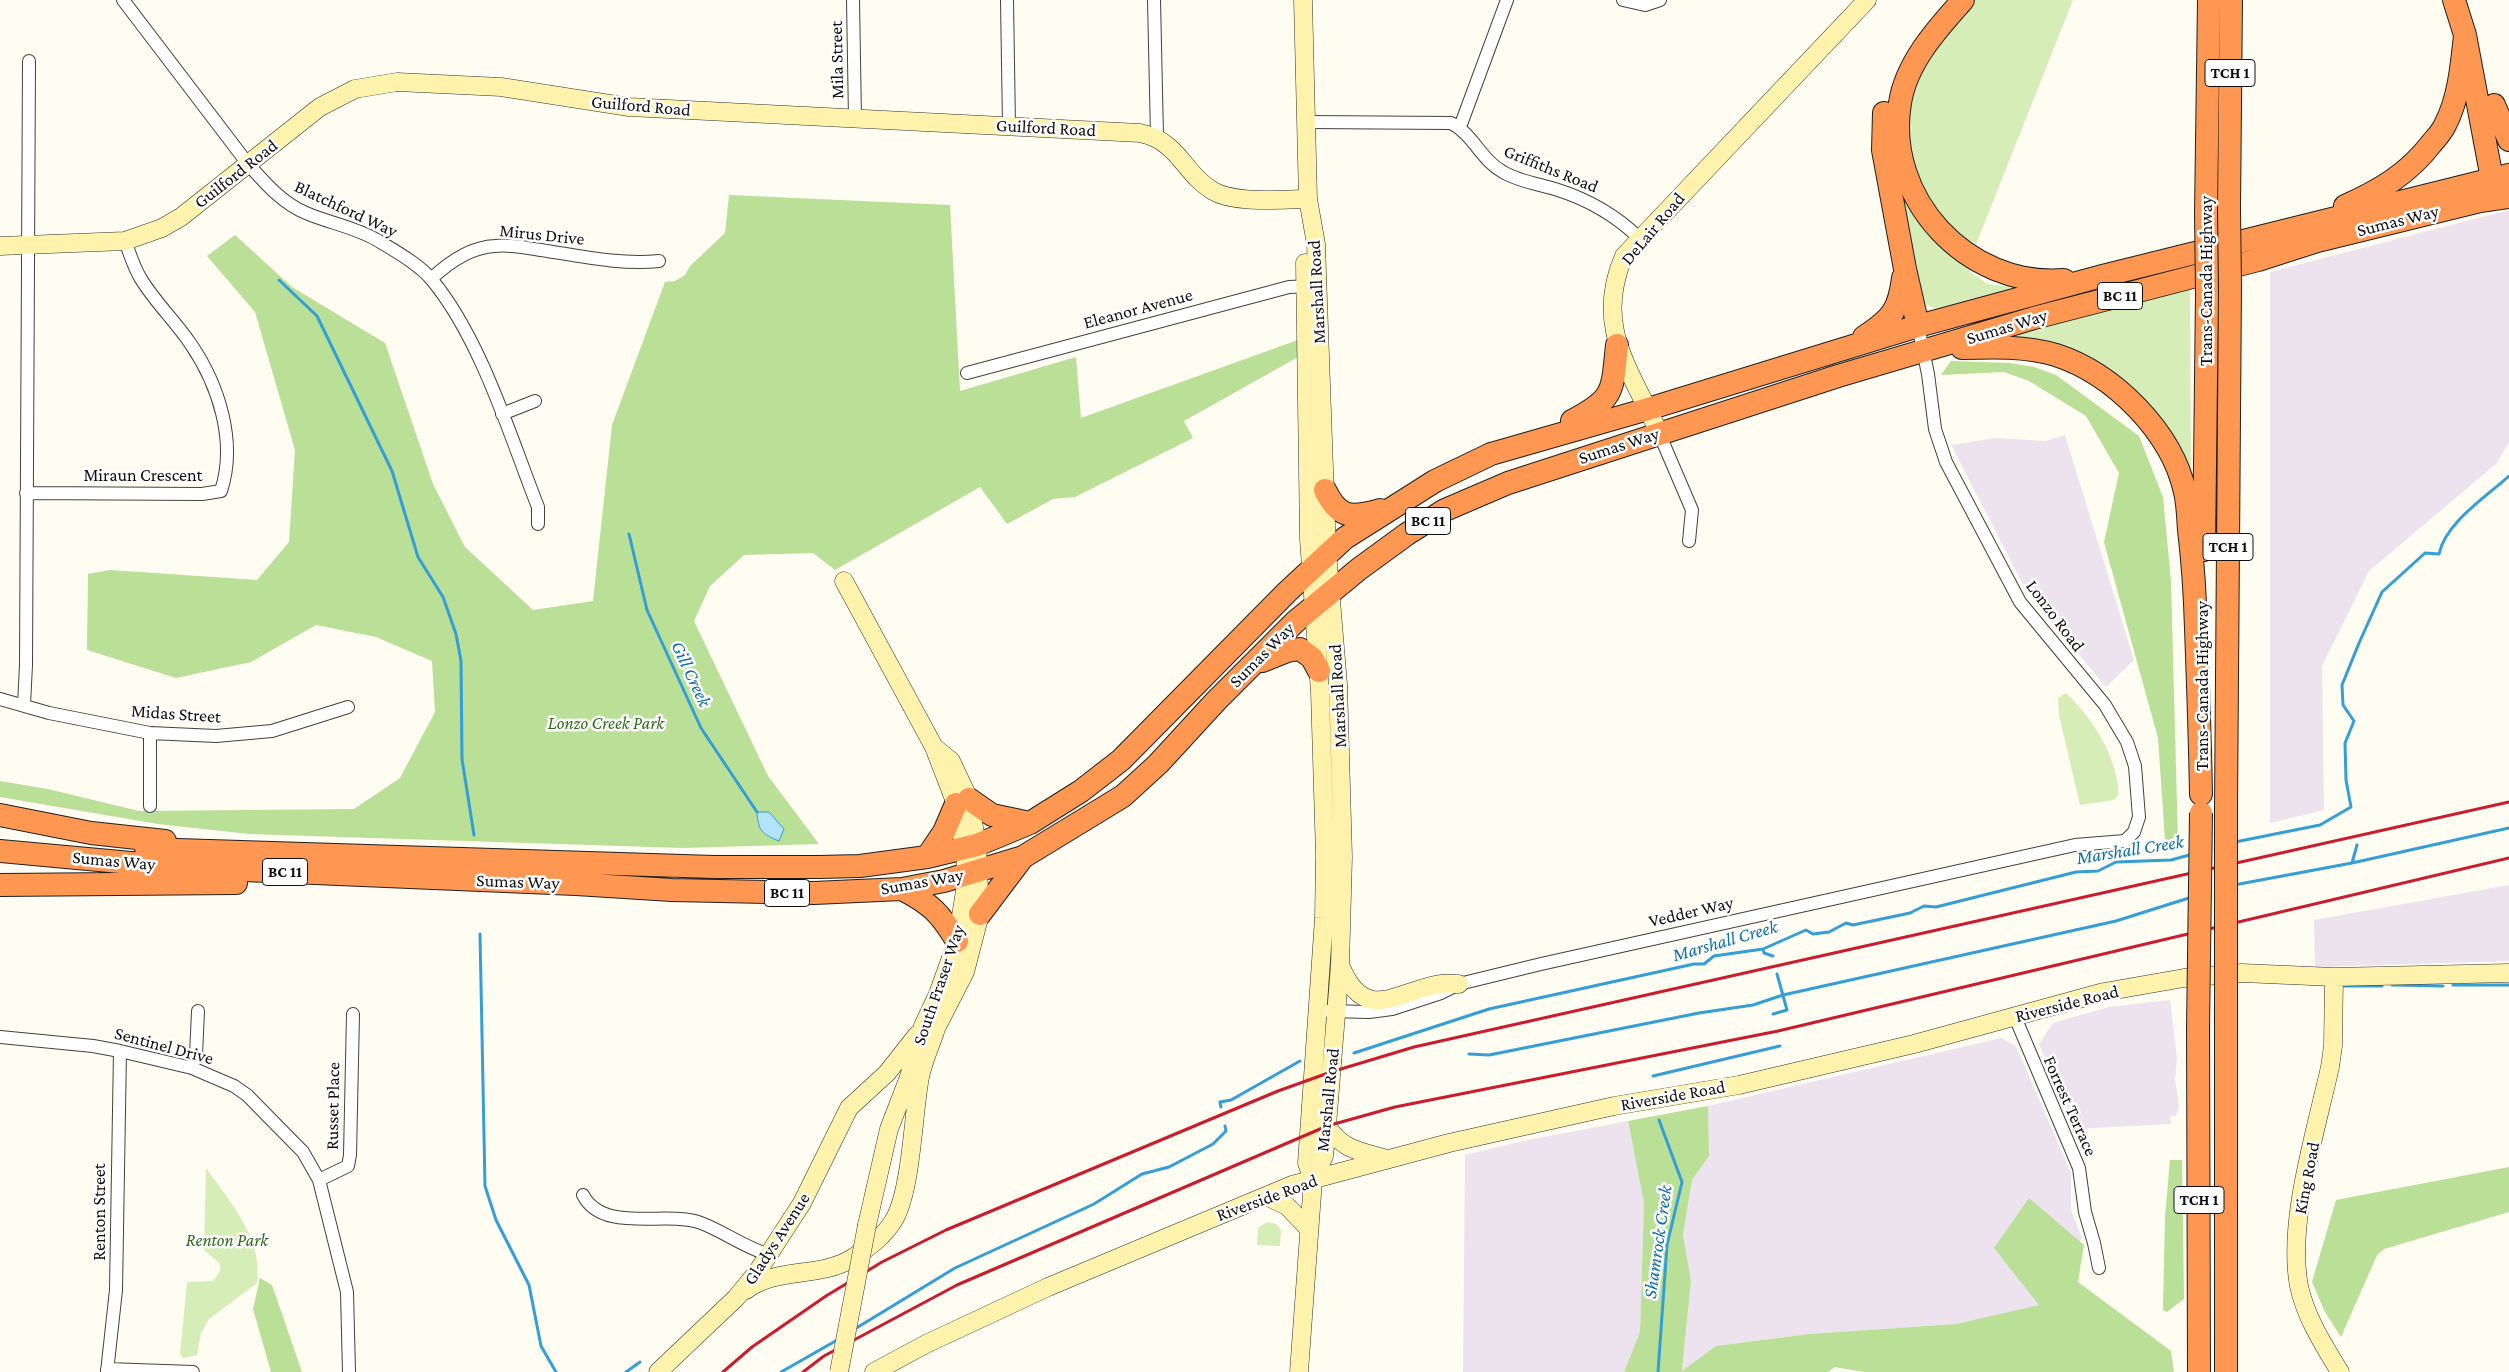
<!DOCTYPE html>
<style>
body{margin:0}
canvas{display:block;background:#fffcf2}
</style>
<canvas width="2509" height="1372"></canvas>
<script>
const ctx = document.querySelector('canvas').getContext('2d');
ctx.lineJoin = 'round';
function paint(path, color) { ctx.fillStyle = color; ctx.fill(path, 'evenodd'); }
function trace(path, color, width, dash) { ctx.strokeStyle = color; ctx.lineWidth = width; ctx.lineCap = dash ? 'butt' : 'round'; ctx.setLineDash(dash || []); ctx.stroke(path); }
function label(font, color, halo, rows, align = 'center') {
  ctx.font = font + ' "Crimson Pro",serif'; ctx.lineWidth = 5; ctx.setLineDash([]); ctx.textBaseline = 'middle'; ctx.strokeStyle = halo; ctx.fillStyle = color; for (const [text, x, y, turn = 0] of rows) {
    ctx.save(); ctx.translate(x, y); ctx.rotate((+turn || 0) * Math.PI / 180); ctx.textAlign = isNaN(turn) ? turn : align; if (halo) ctx.strokeText(text, 0, 0); ctx.fillText(text, 0, 0); ctx.restore();
  }
}
const industrial = new Path2D(`
 M 2509,210 L 2509,442 L 2497,463 L 2369,571 L 2322,666 L 2324,810 L 2270,823 L 2270,272 Z
 M 2065,435 L 2134,660 L 2106,687 L 2027,592 L 1951,445 L 1996,438 L 2045,441 Z
 M 2509,885 L 2509,961 L 2315,967 L 2314,920 Z
 M 2170,1000 L 2177,1058 L 2175,1079 L 2179,1106 L 2176,1116 L 2170,1116 L 2171,1124 L 2074,1129 L 2039,1044 L 2053,1023 L 2109,1007 Z
 M 2001,1038 L 2016,1046 L 2071,1173 L 2071,1210 L 2082,1238 L 2040,1305 L 1956,1324 L 1809,1334 L 1716,1346 L 1682,1372 L 1691,1281 L 1683,1235 L 1692,1180 L 1709,1156 L 1708,1106 Z
 M 1628,1121 L 1644,1203 L 1640,1332 L 1624,1372 L 1463,1372 L 1465,1155 L 1528,1140 Z`);
const green = new Path2D(`
 M 1975,0 L 2073,0 L 1973,252 L 1970,272 L 1988,284 L 2020,288 L 1938,310 L 1923,303 L 1899,194 L 1906,119 L 1921,66 Z
 M 2190,288 L 2191,486 L 2091,362 L 2009,336 Z
 M 2066,693 C 2094,720 2116,755 2119,794 L 2114,800 L 2080,805 L 2059,715 L 2058,698 Z
 M 206,1168 C 230,1202 263,1238 257,1283 L 209,1319 L 201,1333 L 197,1355 L 183,1358 L 180,1354 L 187,1282 L 213,1281 L 221,1270 L 219,1263 L 204,1250 Z
 M 1267,1222 L 1276,1224 L 1281,1230 L 1280,1246 L 1257,1245 L 1258,1228 Z`);
const forest = new Path2D(`
 M 729,195 L 950,205 L 960,391 L 1076,357 L 1081,418 L 1298,340 L 1298,357 L 1184,421 L 1193,438 L 1075,497 L 1053,499 L 1007,524 L 980,487 L 835,570 L 813,553 L 744,555 L 710,586 L 694,621 L 768,776 L 819,844 L 683,848 L 249,834 L 158,824 L 0,797 L 0,781 L 48,789 L 139,811 L 354,809 L 400,778 L 435,712 L 432,661 L 376,637 L 316,625 L 251,662 L 176,678 L 87,650 L 88,574 L 110,570 L 257,580 L 289,542 L 295,450 L 255,312 L 207,256 L 235,235 L 292,287 L 385,343 L 433,484 L 465,547 L 533,610 L 593,601 L 612,425 L 665,282 L 675,281 L 685,275 L 690,266 L 725,233 Z
 M 1951,361 L 2010,363 L 2034,367 L 2056,375 L 2139,436 L 2163,497 L 2171,581 L 2178,843 L 2165,840 L 2158,738 L 2104,542 L 2119,473 L 2086,416 L 2029,381 L 2004,372 L 1941,375 Z
 M 1708,1106 L 1709,1156 L 1692,1180 L 1683,1235 L 1691,1281 L 1682,1371 L 1716,1346 L 1809,1334 L 1956,1324 L 2039,1305 L 1994,1248 L 2029,1198 L 2084,1245 L 2078,1282 L 2171,1351 L 2174,1372 L 1864,1372 L 1835,1367 L 1828,1372 L 1624,1372 L 1640,1332 L 1644,1203 L 1628,1121 Z
 M 2170,1160 L 2182,1160 L 2184,1299 L 2167,1312 L 2163,1310 L 2165,1217 Z
 M 2509,1167 L 2509,1212 L 2384,1249 L 2377,1255 L 2341,1337 L 2325,1312 L 2312,1282 L 2336,1200 Z
 M 260,1278 L 272,1285 L 302,1372 L 271,1372 L 253,1309 Z`);
const water = new Path2D(`
 M 757,812 L 769,812 L 784,829 L 779,841 C 762,834 758,831 757,812 Z`);
const stream = new Path2D(`
 M 279,280 L 317,316 L 392,471 L 418,557 L 443,597 L 456,634 L 461,661 L 462,759 L 474,835
 M 629,534 L 647,610 L 701,728 L 757,812
 M 2235,842 L 2320,825 L 2351,807 L 2346,780 L 2345,743 L 2354,721 L 2343,705 L 2342,685 L 2359,643 L 2382,592 L 2425,553 L 2439,554 C 2445,523 2487,496 2509,476
 M 2352,863 L 2509,828
 M 2234,885 L 2352,863 L 2357,845
 M 480,934 L 485,1186 L 496,1220 L 529,1285 L 541,1346 L 556,1372
 M 1763,949 L 1764,953 L 1773,956
 M 2392,985 L 2443,986
 M 2453,985 L 2509,985
 M 2340,986 L 2382,986
 M 1773,1014 L 1787,1010 L 1777,974
 M 1354,1053 L 1489,1009 L 1694,964 L 1704,964 L 1714,956 L 1763,949 L 1806,930 L 1813,934 L 1829,932 L 1846,923 L 1853,925 L 1910,913 L 1924,906 L 1936,907 L 2076,872 L 2098,871 L 2116,862 L 2171,860 L 2193,854
 M 1469,1054 L 1489,1055 L 1699,1013 L 1753,1005 L 1783,995 L 2116,921 L 2192,897
 M 1653,1076 L 1780,1046
 M 1221,1107 L 1220,1102 L 1231,1100 L 1300,1061
 M 853,1330 L 955,1268 L 1094,1204 L 1142,1174 L 1169,1167 L 1213,1144 L 1226,1131 L 1225,1126
 M 626,1372 L 640,1362
 M 781,1372 L 839,1339
 M 1658,1372 L 1667,1245 L 1682,1182 L 1659,1120`);
const street = new Path2D(`
 M 123,0 L 248,164 C 265,183 282,203 306,213 C 329,223 355,227 377,240 C 395,251 419,264 432,280 C 481,339 510,436 538,507 L 538,524
 M 853,0 L 855,119
 M 1007,0 L 1009,126
 M 1154,0 L 1157,136
 M 1623,0 L 1645,5 L 1660,0
 M 1307,122 L 1451,123 C 1473,134 1481,160 1503,172 C 1518,181 1538,184 1555,189 C 1587,199 1616,215 1640,239
 M 1460,127 L 1507,0
 M 431,279 C 448,263 471,247 495,246 C 510,244 526,248 541,250 C 580,256 620,265 659,261
 M 967,373 L 1289,287 L 1314,286
 M 502,414 L 535,401
 M 1659,433 L 1692,510 L 1689,541
 M 26,493 L 202,494 L 221,491 C 237,442 219,385 190,343 C 175,321 155,302 141,279 C 134,268 130,254 125,241
 M 0,699 L 49,713 L 150,733 L 216,736 L 272,731 L 348,707
 M 24,705 L 26,665 L 29,61
 M 150,733 L 150,806
 M 1328,1011 L 1369,1012 L 1392,1009 L 1441,993 L 1459,984 L 1541,964 L 2075,845 L 2125,841 L 2134,832 L 2139,817 L 2135,766 L 2127,742 L 2105,705 L 2020,602 L 1946,462 L 1935,429 L 1928,374 L 1918,326
 M 2015,1017 L 2079,1168 L 2085,1212 L 2094,1243 L 2099,1268
 M 0,1037 L 93,1046 L 120,1051 L 192,1068 L 234,1086 L 247,1095 L 303,1152 L 319,1180 L 347,1292 L 349,1372
 M 192,1068 L 196,1055 L 198,1011
 M 319,1180 L 348,1166 L 350,1155 L 353,1014
 M 583,1195 C 603,1234 667,1210 701,1223 C 725,1232 745,1248 770,1255
 M 107,1369 L 193,1372
 M 107,1372 L 116,1290 L 120,1051`);
const secondary = new Path2D(`
 M 0,246 L 125,241 L 162,228 L 181,217 L 320,107 L 355,89 L 397,82 L 501,87 L 629,107 L 1140,133 C 1179,141 1183,173 1213,191 C 1235,204 1282,199 1308,199
 M 1305,263 L 1309,539 L 1320,692 L 1325,856 L 1324,918 L 1307,1163 L 1313,1180
 M 1659,433 C 1631,370 1593,327 1624,256 L 1867,0
 M 844,581 L 934,747 L 956,804 L 966,858 L 965,891 L 957,941 L 938,994 L 923,1026 L 909,1077 L 889,1129 L 867,1225
 M 1340,965 C 1365,1025 1395,992 1440,984 C 1446,983 1453,984 1459,984
 M 2334,977 L 2333,1046 L 2330,1067 C 2316,1131 2287,1222 2299,1286 C 2305,1316 2324,1346 2340,1372
 M 929,1042 L 965,972 L 980,914 L 977,845 L 969,799 L 951,761 L 934,747
 M 1327,1126 C 1343,1151 1361,1151 1387,1159
 M 1266,1196 L 1287,1206 L 1309,1229
 M 746,1290 C 777,1267 819,1278 851,1259 C 868,1248 885,1236 895,1218 C 911,1188 913,1119 919,1083 C 921,1066 929,1049 935,1032
 M 658,1372 L 736,1298 L 758,1271 L 802,1203 L 849,1108 L 887,1073 L 917,1035
 M 874,1372 L 926,1344 L 1048,1287 L 1292,1185 L 1449,1143 L 1614,1106 L 1739,1085 L 1914,1044 L 2104,992 L 2184,978 L 2242,973 L 2334,977 L 2509,973
 M 1299,1372 L 1313,1180 L 1324,1156 L 1327,1126 L 1340,965 L 1343,857 L 1338,684 L 1327,553 L 1316,244 L 1308,199 L 1303,0`);
const highway = new Path2D(`
 M 1963,0 C 1937,29 1906,63 1900,103 C 1884,198 1967,288 2064,280
 M 2454,0 L 2465,35 L 2492,179 L 2498,192
 M 2494,105 L 2509,140
 M 1884,113 L 1883,150 L 1905,269 L 1918,326
 M 2345,206 C 2379,191 2408,174 2431,144 C 2436,138 2442,132 2445,125 C 2459,99 2462,64 2465,35
 M 2229,208 L 2231,0
 M 2206,214 L 2209,0
 M 1864,337 C 1892,319 1899,310 1903,278
 M 1962,348 C 1993,347 2025,346 2056,355 C 2114,374 2172,432 2185,492 C 2188,504 2188,518 2189,530 C 2193,563 2195,595 2196,628 C 2198,683 2200,739 2201,794
 M 1572,421 C 1616,398 1612,391 1617,345
 M 1325,490 C 1339,519 1351,518 1380,510
 M 2204,550 L 2207,293
 M 1262,661 L 1287,651 L 1300,649 L 1312,658 L 1319,671
 M 969,799 L 992,815 L 1030,823
 M 2226,807 L 2230,286
 M 0,815 L 91,833 L 165,841
 M 146,849 L 714,867 L 819,867 L 860,866 L 927,857 L 977,845 L 1030,823 L 1081,791 L 1121,760 L 1287,592 L 1345,538 L 1435,481 L 1491,454 L 1648,409 L 1918,326 L 2102,276 L 2509,175
 M 0,851 L 142,864 L 244,870 L 576,884 L 672,890 L 814,893 L 902,889 L 944,881 L 1023,857 L 1123,796 L 1158,764 L 1216,701 L 1295,622 L 1359,569 L 1407,534 L 1445,510 L 1508,483 L 1838,376 L 2034,318 L 2258,260 L 2317,241 L 2480,201 L 2509,197
 M 927,857 L 944,832 L 956,804
 M 0,885 L 236,883
 M 902,889 C 931,904 940,913 957,941
 M 980,914 L 1023,857
 M 2198,1028 L 2199,1372
 M 2226,1372 L 2226,1031`);
const rail = new Path2D(`
 M 723,1372 L 752,1347 L 826,1296 L 882,1262 L 946,1230 L 1278,1091 L 1331,1072 L 1414,1047 L 2509,802
 M 803,1372 L 824,1356 L 957,1285 L 1327,1126 L 1395,1107 L 1778,1031 L 2509,858`);
const secondaryBridge = new Path2D(`
 M 839,1372 L 867,1225`);
const highwayBridge = new Path2D(`
 M 2229,208 L 2230,286
 M 2206,214 L 2207,293
 M 2226,807 L 2226,1031
 M 2198,1028 L 2201,813`);
const shields = [
 [2230,73,50],
 [2120,296,45],
 [1428,521,45],
 [2228,547,50],
 [285,872,45],
 [787,893,45],
 [2199,1200,50]
];
const shieldNames = [
 ["TCH 1",2230,73],
 ["BC 11",2120,296],
 ["BC 11",1428,521],
 ["TCH 1",2228,547],
 ["BC 11",285,872],
 ["BC 11",787,893],
 ["TCH 1",2199,1200]
];
const streetNames = [
 ["Mila Street",837,60,-91],
 ["Guilford Road",641,106,5],
 ["Guilford Road",1046,128,3],
 ["Griffiths Road",1551,169,22],
 ["Guilford Road",236,174,-38],
 ["Blatchford Way",346,209,25],
 ["Sumas Way",2398,221,-14],
 ["DeLair Road",1653,229,-50],
 ["Mirus Drive",542,235,6],
 ["Trans-Canada Highway",2206,281,-90],
 ["Marshall Road",1317,292,-93],
 ["Eleanor Avenue",1138,309,-15],
 ["Sumas Way",2007,327,-17],
 ["Sumas Way",1619,446,-18],
 ["Miraun Crescent",143,475],
 ["Lonzo Road",2055,616,53],
 ["Sumas Way",1262,655,-45],
 ["Trans-Canada Highway",2202,686,-90],
 ["Marshall Road",1338,696,-93],
 ["Midas Street",176,714,4],
 ["Sumas Way",114,861,5],
 ["Sumas Way",518,882,2],
 ["Sumas Way",922,882,-10],
 ["Vedder Way",1691,912,-13],
 ["South Fraser Way",939,985,-71],
 ["Riverside Road",2067,1004,-14],
 ["Sentinel Drive",164,1046,15],
 ["Riverside Road",1673,1096,-10],
 ["Marshall Road",1328,1100,-84],
 ["Russet Place",333,1106,-89],
 ["Forrest Terrace",2070,1106,66],
 ["King Road",2307,1178,-79],
 ["Riverside Road",1267,1198,-20],
 ["Renton Street",99,1212,-90],
 ["Gladys Avenue",777,1239,-57]
];
const parkNames = [
 ["Lonzo Creek Park",606,723],
 ["Renton Park",227,1240]
];
const waterNames = [
 ["Gill Creek",691,674,65],
 ["Marshall Creek",2130,850,-9],
 ["Marshall Creek",1725,941,-16],
 ["Shamrock Creek",1658,1242,-82]
];
paint(industrial, '#ede3ee');
paint(green, '#d6edb8');
paint(forest, '#badf96');
paint(water, '#b2e3fb');
trace(water, '#349ed7', 1);
trace(stream, '#349ed7', 3);
trace(street, '#424242', 14);
trace(secondary, '#313131', 19);
trace(highway, '#202020', 24);
trace(street, '#fff', 12);
trace(secondary, '#fff2ad', 18);
trace(highway, '#fe9751', 22);
trace(rail, '#cb1c2d', 3);
trace(secondaryBridge, '#313131', 19, []);
trace(highwayBridge, '#202020', 24, []);
trace(secondaryBridge, '#fff2ad', 18);
trace(highwayBridge, '#fe9751', 22);
for (const [x, y, w] of shields) { const box = new Path2D(); box.roundRect(x - w / 2, y - 13.5, w, 27, 4); ctx.fillStyle = '#fff'; ctx.fill(box); trace(box, '#0f0f0f', 1); }
label('bold 16px', '#0f0f0f', null, shieldNames);
label('18px', '#0f0f0f', '#fff', streetNames);
label('italic 18px', '#2f6d1a', '#fff', parkNames);
label('italic 19px', '#0e6fac', '#fff', waterNames);
</script>
